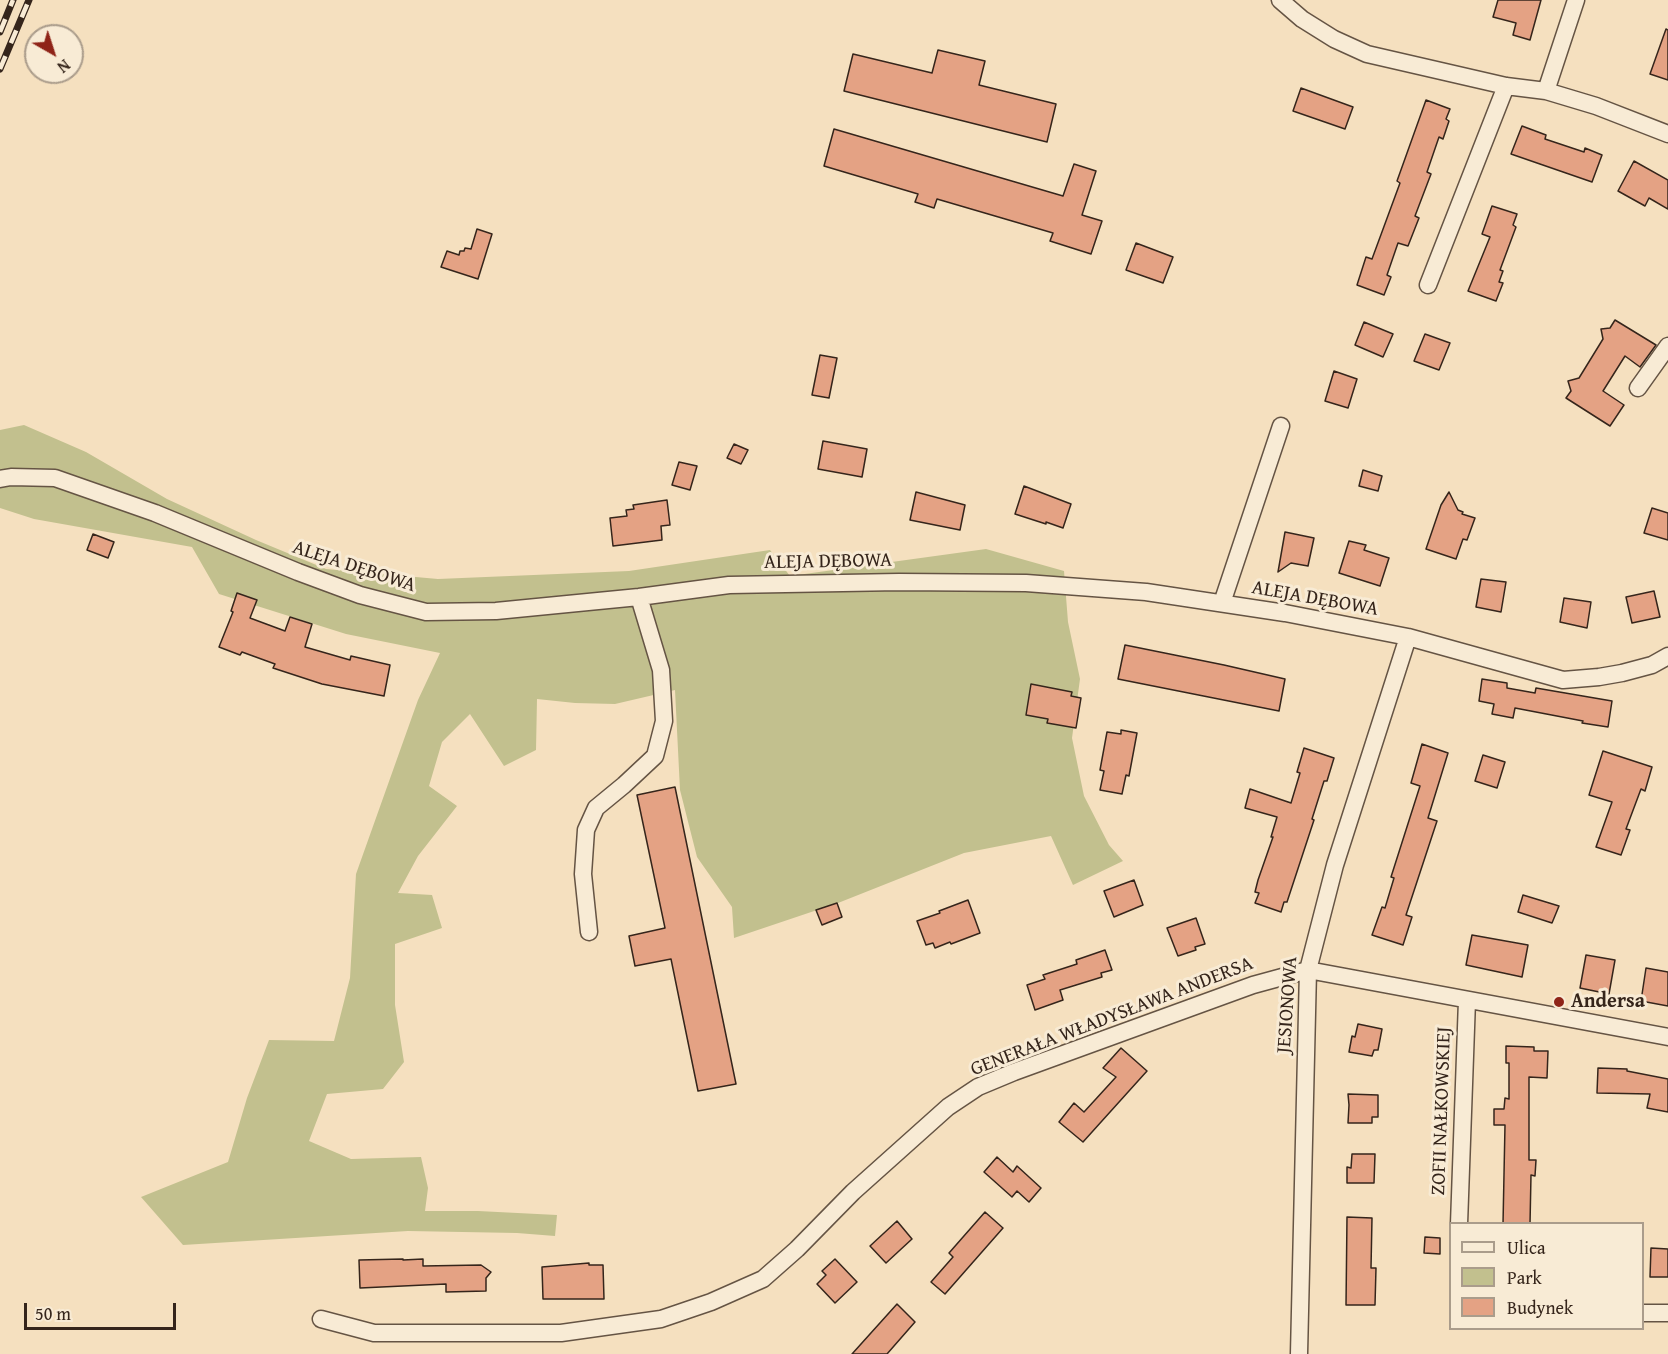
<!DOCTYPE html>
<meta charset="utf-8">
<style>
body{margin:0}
#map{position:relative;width:1668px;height:1354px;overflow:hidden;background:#f5e0bf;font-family:"Gentium Book Plus",serif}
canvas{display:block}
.legend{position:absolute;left:1449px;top:1222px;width:195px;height:108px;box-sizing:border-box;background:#f8ebd5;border:2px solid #aa9c8b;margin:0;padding:8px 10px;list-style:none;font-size:18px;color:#35251b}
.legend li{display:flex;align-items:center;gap:12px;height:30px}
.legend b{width:30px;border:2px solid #aa9c8b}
.north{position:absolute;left:24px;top:24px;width:60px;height:60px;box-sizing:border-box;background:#f8ebd5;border:2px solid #aa9c8b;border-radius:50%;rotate:141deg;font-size:16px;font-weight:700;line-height:24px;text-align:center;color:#35251b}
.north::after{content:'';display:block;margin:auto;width:21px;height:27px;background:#8f2418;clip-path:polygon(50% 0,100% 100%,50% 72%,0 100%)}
.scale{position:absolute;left:24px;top:1303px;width:152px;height:27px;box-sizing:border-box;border:3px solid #35251b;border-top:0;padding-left:8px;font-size:18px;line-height:21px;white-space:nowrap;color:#35251b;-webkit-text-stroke:4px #f8ebd5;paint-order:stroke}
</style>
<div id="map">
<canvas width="1668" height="1354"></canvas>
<ul class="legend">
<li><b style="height:8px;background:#f8ebd5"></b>Ulica</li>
<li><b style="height:16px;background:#c2c08e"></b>Park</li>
<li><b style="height:16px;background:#e4a284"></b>Budynek</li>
</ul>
<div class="north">N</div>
<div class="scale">50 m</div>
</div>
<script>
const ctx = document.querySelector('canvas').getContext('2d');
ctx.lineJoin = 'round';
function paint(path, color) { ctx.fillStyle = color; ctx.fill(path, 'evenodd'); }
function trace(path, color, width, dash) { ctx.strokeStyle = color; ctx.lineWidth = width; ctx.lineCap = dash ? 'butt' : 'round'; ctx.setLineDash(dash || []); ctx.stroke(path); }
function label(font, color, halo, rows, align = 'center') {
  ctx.font = font + ' "Gentium Book Plus",serif'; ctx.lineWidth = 6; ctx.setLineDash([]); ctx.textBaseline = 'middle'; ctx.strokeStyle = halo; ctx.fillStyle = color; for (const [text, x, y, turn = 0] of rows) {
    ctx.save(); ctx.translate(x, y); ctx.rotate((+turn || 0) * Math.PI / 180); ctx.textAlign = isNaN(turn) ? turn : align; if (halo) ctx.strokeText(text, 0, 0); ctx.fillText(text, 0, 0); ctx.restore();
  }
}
const green = new Path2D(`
 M 24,425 L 86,452 L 167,499 L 256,540 L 326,569 L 438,579 L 629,571 L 770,550 L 790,576 L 986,549 L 1064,571 L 1068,622 L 1080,679 L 1072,738 L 1084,796 L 1109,845 L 1123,861 L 1073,885 L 1051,836 L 964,853 L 838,903 L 734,938 L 732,907 L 697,857 L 680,790 L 675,690 L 615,704 L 575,703 L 537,699 L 536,750 L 504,766 L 470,714 L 442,742 L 429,786 L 457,806 L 418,856 L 398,893 L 432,895 L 442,928 L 395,944 L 395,1005 L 404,1062 L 383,1089 L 327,1094 L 309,1141 L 351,1159 L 421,1157 L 428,1188 L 425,1211 L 478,1211 L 557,1215 L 555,1236 L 517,1233 L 408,1231 L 183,1245 L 141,1197 L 228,1162 L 247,1098 L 269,1040 L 334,1041 L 350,978 L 356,874 L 418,700 L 440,653 L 346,634 L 219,594 L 192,547 L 34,519 L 0,508 L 0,430 Z`);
const building = new Path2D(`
 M 1498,0 L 1541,0 L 1530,40 L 1513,35 L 1516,23 L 1493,17 Z
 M 1666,29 L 1668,30 L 1668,80 L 1650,74 Z
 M 938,50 L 985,61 L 979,85 L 1056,104 L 1047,142 L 844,91 L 853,54 L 932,73 Z
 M 1301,88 L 1353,107 L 1345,129 L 1293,111 Z
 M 1426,100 L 1450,109 L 1446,119 L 1449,121 L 1443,139 L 1439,137 L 1427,172 L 1431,174 L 1415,216 L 1419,218 L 1408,246 L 1398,243 L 1387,275 L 1391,277 L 1384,295 L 1357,285 L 1366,257 L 1372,259 L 1400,183 L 1397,181 Z
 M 1522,126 L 1546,135 L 1545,139 L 1584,152 L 1585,148 L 1602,155 L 1592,182 L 1511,154 Z
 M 834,129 L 1063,196 L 1074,164 L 1096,171 L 1082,215 L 1102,221 L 1091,254 L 1050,241 L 1053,233 L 937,199 L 934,208 L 915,202 L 918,194 L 824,166 Z
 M 1634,161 L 1668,180 L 1668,209 L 1649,198 L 1645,206 L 1618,191 Z
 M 1492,206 L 1517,214 L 1513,225 L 1516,227 L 1500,270 L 1503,271 L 1499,282 L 1503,283 L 1496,301 L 1468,291 L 1490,237 L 1482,234 Z
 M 477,229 L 492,234 L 478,279 L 441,267 L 447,251 L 459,255 L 460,251 L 464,251 L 465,248 L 471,249 Z
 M 1136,243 L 1173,257 L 1163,283 L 1126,270 Z
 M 1615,320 L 1656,345 L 1640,367 L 1625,356 L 1603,391 L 1624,405 L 1610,426 L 1566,398 L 1571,391 L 1568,381 L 1579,378 L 1603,339 L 1601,329 L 1610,328 Z
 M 1364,322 L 1393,334 L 1383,357 L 1355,345 Z
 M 1425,334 L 1450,343 L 1439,370 L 1414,361 Z
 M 820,355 L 837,358 L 829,398 L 812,395 Z
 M 1334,371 L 1357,379 L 1348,408 L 1325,401 Z
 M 823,441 L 867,449 L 862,477 L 818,469 Z
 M 734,444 L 748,450 L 741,464 L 727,458 Z
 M 679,462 L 697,466 L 690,490 L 672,485 Z
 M 1363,470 L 1382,476 L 1378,491 L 1359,486 Z
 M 1024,486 L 1071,504 L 1063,528 L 1046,522 L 1046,524 L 1015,514 Z
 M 916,492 L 965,505 L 960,530 L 910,520 Z
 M 1449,492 L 1458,510 L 1463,512 L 1462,514 L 1475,518 L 1467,540 L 1463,539 L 1456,559 L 1426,549 L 1441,505 Z
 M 667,500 L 670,525 L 661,526 L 662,540 L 613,546 L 610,518 L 627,516 L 626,510 L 634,509 L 633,505 Z
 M 1652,508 L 1668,513 L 1668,540 L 1644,533 Z
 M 1285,532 L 1314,538 L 1308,566 L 1291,563 L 1278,572 Z
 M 93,534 L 114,542 L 108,558 L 87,550 Z
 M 1349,541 L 1366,545 L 1364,550 L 1389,558 L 1380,586 L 1339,573 Z
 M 1481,579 L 1506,582 L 1501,612 L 1476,607 Z
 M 1654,591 L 1660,617 L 1632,623 L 1626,597 Z
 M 237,593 L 257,600 L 250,618 L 285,631 L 290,617 L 312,624 L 305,647 L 350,660 L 351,656 L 390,665 L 384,696 L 322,684 L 273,668 L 275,664 L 242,652 L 240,655 L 219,647 L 233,612 L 231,611 Z
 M 1564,598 L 1591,602 L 1587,628 L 1560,622 Z
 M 1125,645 L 1224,665 L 1285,679 L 1279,711 L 1118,679 Z
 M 1482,679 L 1507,683 L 1507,688 L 1535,693 L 1536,688 L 1612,701 L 1608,727 L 1582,723 L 1583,721 L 1515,708 L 1513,718 L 1492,714 L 1494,704 L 1479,701 Z
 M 1031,684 L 1072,692 L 1071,696 L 1081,698 L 1076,728 L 1047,723 L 1048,719 L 1026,715 Z
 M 1121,730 L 1137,733 L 1129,776 L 1126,775 L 1122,794 L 1100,790 L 1104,771 L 1100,770 L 1107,732 L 1121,734 Z
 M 1422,744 L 1448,753 L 1428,818 L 1437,821 L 1406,915 L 1412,917 L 1403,945 L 1372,935 L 1382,907 L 1385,908 L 1394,878 L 1391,877 L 1420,786 L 1411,783 Z
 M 1304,748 L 1334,758 L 1327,781 L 1324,781 L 1312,819 L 1314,820 L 1287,902 L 1284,902 L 1281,912 L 1255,903 L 1259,893 L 1255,892 L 1258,880 L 1273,837 L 1271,837 L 1277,817 L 1245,808 L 1250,789 L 1291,803 L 1300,773 L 1297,772 Z
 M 1603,751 L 1652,767 L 1645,791 L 1641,789 L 1626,829 L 1630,830 L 1621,855 L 1596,847 L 1612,802 L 1589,795 Z
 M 1483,755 L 1505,762 L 1497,788 L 1475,781 Z
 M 675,787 L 736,1084 L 698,1091 L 671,959 L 635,966 L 629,936 L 665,928 L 637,795 Z
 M 1134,880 L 1143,905 L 1114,917 L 1104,891 Z
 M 1523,895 L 1559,906 L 1552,923 L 1518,912 Z
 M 968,900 L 980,933 L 951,944 L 950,942 L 935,948 L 933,943 L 926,945 L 917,921 L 940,913 L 939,911 Z
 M 837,903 L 842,917 L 822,925 L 816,910 Z
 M 1196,918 L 1205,944 L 1195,947 L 1196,950 L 1178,956 L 1167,928 Z
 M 1472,935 L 1528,945 L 1522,977 L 1466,965 Z
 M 1105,950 L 1112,970 L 1101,973 L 1102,977 L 1060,990 L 1063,1000 L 1035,1010 L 1027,985 L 1045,979 L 1043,975 L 1077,964 L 1076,960 Z
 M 1586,955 L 1615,960 L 1609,994 L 1580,988 Z
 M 1646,968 L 1668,972 L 1668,1006 L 1641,1001 Z
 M 1358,1024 L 1382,1029 L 1378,1050 L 1374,1050 L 1372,1056 L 1349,1052 L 1352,1036 L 1355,1037 Z
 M 1506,1046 L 1534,1047 L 1534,1051 L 1548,1051 L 1547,1078 L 1529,1077 L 1529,1160 L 1536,1160 L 1535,1176 L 1531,1175 L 1530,1224 L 1503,1224 L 1505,1125 L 1494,1125 L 1494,1109 L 1504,1109 L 1505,1098 L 1509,1099 L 1509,1063 L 1506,1063 Z
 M 1121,1048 L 1147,1071 L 1083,1142 L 1059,1122 L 1074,1103 L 1084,1112 L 1116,1077 L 1103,1068 Z
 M 1598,1068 L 1627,1069 L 1627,1071 L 1668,1079 L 1668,1112 L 1647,1108 L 1650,1094 L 1597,1093 Z
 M 1348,1094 L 1378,1095 L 1378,1117 L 1372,1117 L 1372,1123 L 1348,1123 L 1349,1105 Z
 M 1352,1154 L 1375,1154 L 1374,1183 L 1347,1183 L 1347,1167 L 1351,1168 Z
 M 997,1157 L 1013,1172 L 1017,1166 L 1041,1188 L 1029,1202 L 1017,1191 L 1012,1197 L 984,1172 Z
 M 985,1212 L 1003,1228 L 945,1294 L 931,1282 L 953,1257 L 949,1253 Z
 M 1347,1217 L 1372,1218 L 1371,1268 L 1376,1268 L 1375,1305 L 1346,1305 Z
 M 897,1221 L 912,1239 L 886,1263 L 870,1246 Z
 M 1425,1237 L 1440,1238 L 1440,1254 L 1424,1253 Z
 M 1651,1248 L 1668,1249 L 1668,1277 L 1650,1277 Z
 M 403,1259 L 403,1260 L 423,1259 L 423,1266 L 481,1265 L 491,1272 L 486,1278 L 486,1291 L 446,1292 L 446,1284 L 360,1288 L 359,1260 Z
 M 835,1259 L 857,1282 L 835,1303 L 817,1284 L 826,1275 L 822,1271 Z
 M 589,1263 L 589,1265 L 603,1265 L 604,1299 L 543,1299 L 542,1267 Z
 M 897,1304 L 915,1322 L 887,1354 L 852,1354 Z`);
const street = new Path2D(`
 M 1280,0 L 1302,19 L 1334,39 L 1367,54 L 1506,86 L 1546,91 L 1596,106 L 1668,134
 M 1546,91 L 1576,0
 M 1428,285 L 1506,86
 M 1638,388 L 1668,346
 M 0,479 L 11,477 L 55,478 L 155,513 L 298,572 L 360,595 L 426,612 L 496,611 L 639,597 L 729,585 L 899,582 L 1026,583 L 1146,592 L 1285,613 L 1408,637 L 1563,680 L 1599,677 L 1622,673 L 1652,665 L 1668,656
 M 1222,603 L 1281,426
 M 589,932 L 583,874 L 586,830 L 596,808 L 624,785 L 655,756 L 664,721 L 661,670 L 639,597
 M 1459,1224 L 1467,1000
 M 1642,1313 L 1668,1313
 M 321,1319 L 374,1333 L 561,1333 L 661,1319 L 711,1302 L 763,1279 L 797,1249 L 853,1192 L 948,1107 L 978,1087 L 1014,1072 L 1253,985 L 1308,970 L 1668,1037
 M 1299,1354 L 1308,970 L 1335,865 L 1408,637`);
const rail = new Path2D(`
 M 0,32 L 13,0
 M 0,69 L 29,0`);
const markers = [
 [1559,1002,6,"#8f2418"]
];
const streetNames = [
 ["ALEJA DĘBOWA",828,562,-1],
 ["ALEJA DĘBOWA",354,567,18],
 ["ALEJA DĘBOWA",1315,599,10],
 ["JESIONOWA",1288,1005,-86],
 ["GENERAŁA WŁADYSŁAWA ANDERSA",1112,1017,-21],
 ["ZOFII NAŁKOWSKIEJ",1442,1111,-88]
];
const poiNames = [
 ["Andersa",1571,1002]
];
paint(green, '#c2c08e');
paint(building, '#e4a284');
trace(building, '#35251b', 1.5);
trace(street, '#655444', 19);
trace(street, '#f8ebd5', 16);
trace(rail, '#35251b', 7);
trace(rail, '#f8ebd5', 4.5, [14]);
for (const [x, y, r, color] of markers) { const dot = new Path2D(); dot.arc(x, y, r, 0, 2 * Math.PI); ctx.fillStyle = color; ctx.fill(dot); trace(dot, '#f8ebd5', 2); }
label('20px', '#35251b', '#f8ebd5', streetNames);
label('bold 20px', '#35251b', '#f8ebd5', poiNames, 'left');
</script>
